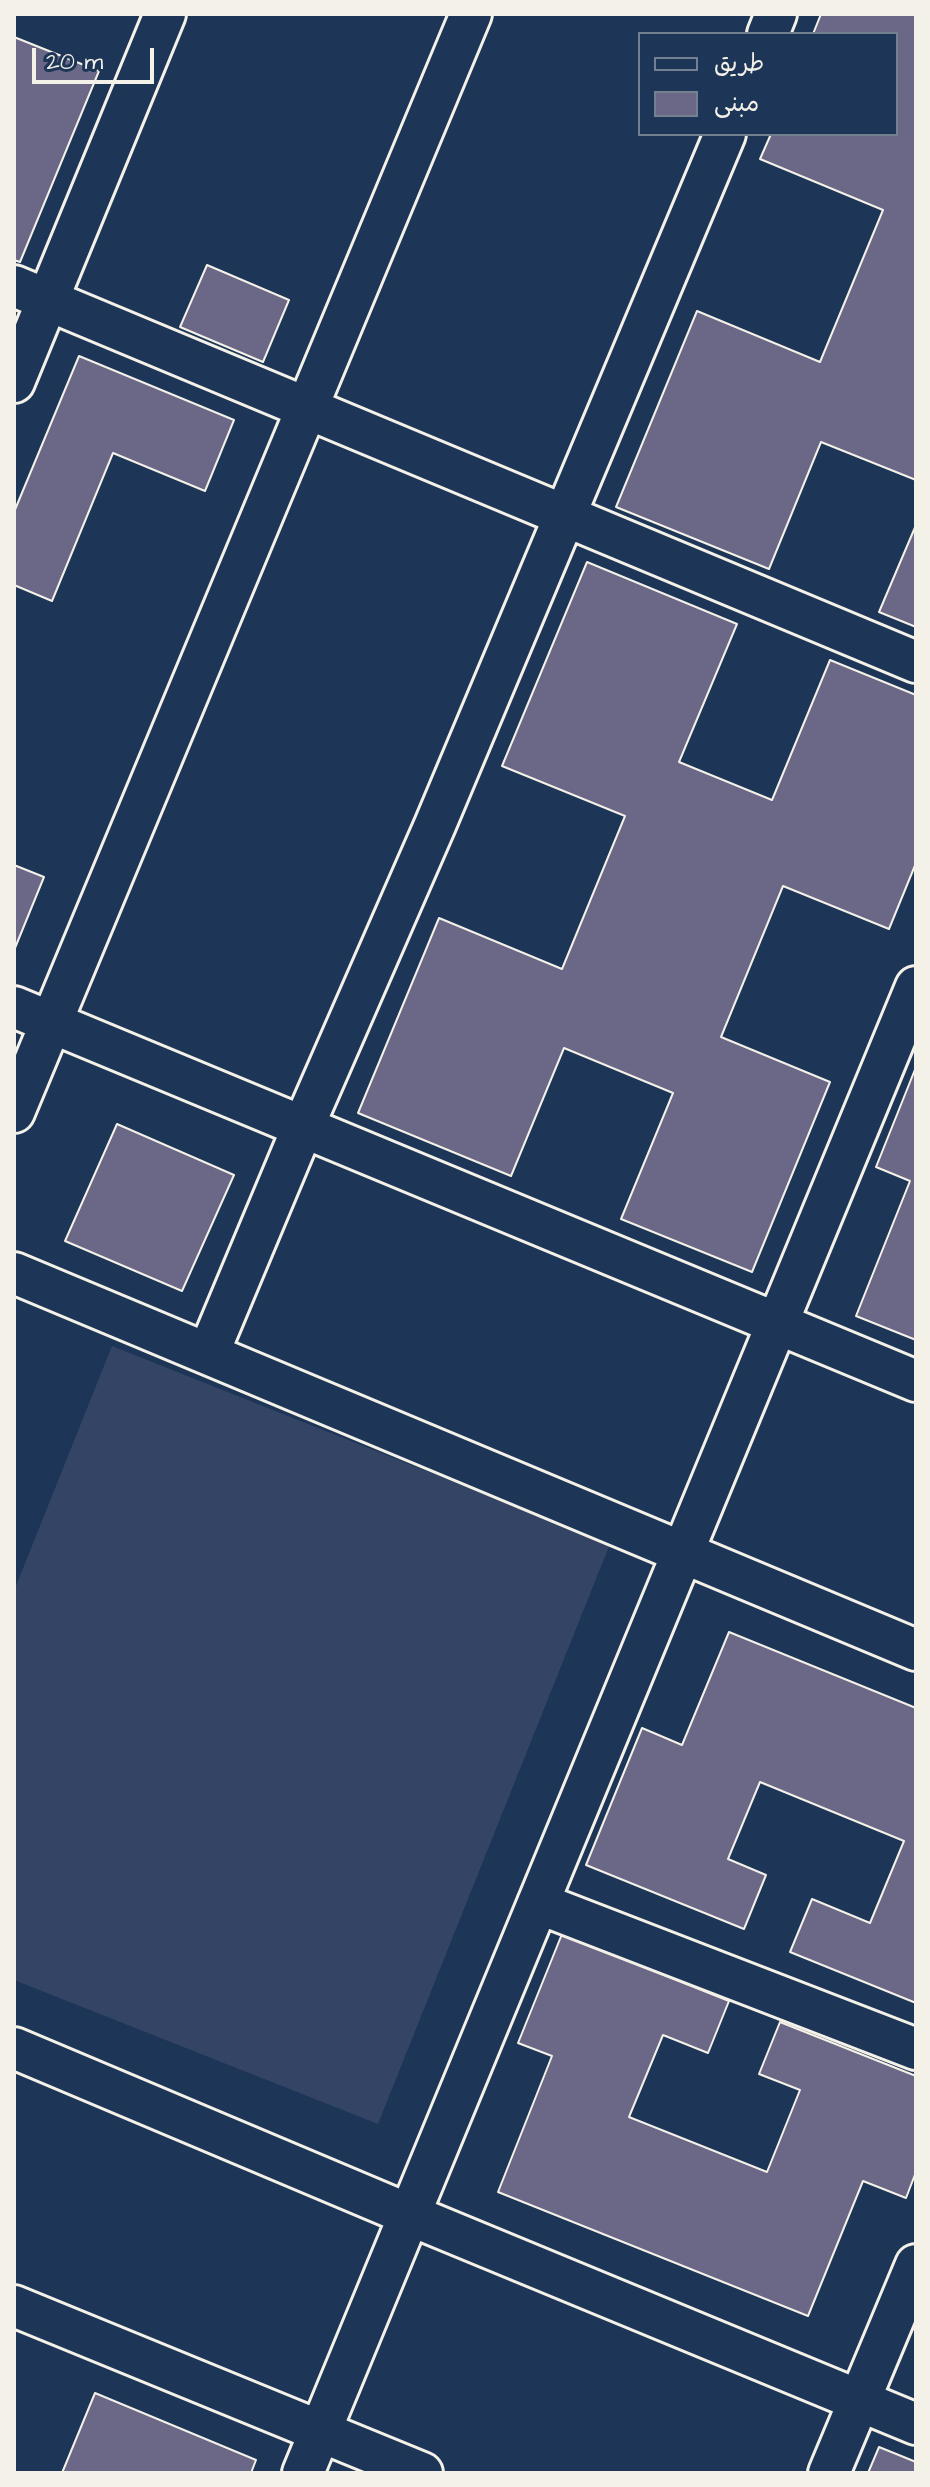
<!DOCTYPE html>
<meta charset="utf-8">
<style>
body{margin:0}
#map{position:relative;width:930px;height:2487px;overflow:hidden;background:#1d3557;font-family:"Architects Daughter","Playpen Sans Arabic",sans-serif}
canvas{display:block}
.frame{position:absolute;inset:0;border:16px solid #f4f1e8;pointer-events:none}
.legend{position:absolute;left:638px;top:32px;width:260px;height:104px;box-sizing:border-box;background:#1d3557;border:2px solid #738091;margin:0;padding:10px 14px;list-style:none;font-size:24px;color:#f4f1e8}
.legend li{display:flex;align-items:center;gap:16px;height:40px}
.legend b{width:40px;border:2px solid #738091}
.scale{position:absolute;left:32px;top:48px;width:122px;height:36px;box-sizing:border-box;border:4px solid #f4f1e8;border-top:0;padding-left:10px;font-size:24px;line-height:28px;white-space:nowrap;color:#f4f1e8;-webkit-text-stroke:6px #1d3557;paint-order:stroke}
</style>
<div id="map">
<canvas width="930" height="2487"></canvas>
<div class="frame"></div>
<ul class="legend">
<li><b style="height:10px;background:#1d3557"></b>طريق</li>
<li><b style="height:22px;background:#6a6787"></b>مبنى</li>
</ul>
<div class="scale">20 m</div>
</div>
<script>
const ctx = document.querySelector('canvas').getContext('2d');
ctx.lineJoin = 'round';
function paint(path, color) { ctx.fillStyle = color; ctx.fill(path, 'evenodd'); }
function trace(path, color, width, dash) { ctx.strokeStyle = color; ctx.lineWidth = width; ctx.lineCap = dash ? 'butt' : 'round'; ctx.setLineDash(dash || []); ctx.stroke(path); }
const built = new Path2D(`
 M 112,1346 L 610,1544 L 378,2124 L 14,1980 L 14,1591 Z`);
const building = new Path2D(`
 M 821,14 L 916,14 L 916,480 L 821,442 L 769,569 L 616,507 L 697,311 L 820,362 L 883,210 L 760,159 L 771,134 L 896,134 L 896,34 L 813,34 Z
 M 14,37 L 99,71 L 20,262 L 14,260 Z
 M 207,265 L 289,300 L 263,362 L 180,327 Z
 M 79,356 L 234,420 L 205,491 L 113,453 L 52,601 L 14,585 L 14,512 Z
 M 916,525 L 916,627 L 879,612 Z
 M 587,562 L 737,624 L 679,762 L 772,800 L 830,660 L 916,695 L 916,863 L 889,929 L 783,886 L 721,1037 L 830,1082 L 752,1272 L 621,1219 L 673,1093 L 564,1048 L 511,1176 L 358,1113 L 439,918 L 562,969 L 625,816 L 502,766 Z
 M 14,865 L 44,877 L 15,948 L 14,947 Z
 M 916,1067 L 916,1340 L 856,1316 L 910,1181 L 876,1167 Z
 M 117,1124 L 234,1175 L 182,1291 L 65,1241 Z
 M 729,1632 L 916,1708 L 916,2003 L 790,1952 L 812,1899 L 870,1923 L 904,1841 L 760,1782 L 728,1859 L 766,1875 L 744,1929 L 586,1865 L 642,1728 L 682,1745 Z
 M 562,1934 L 729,2001 L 708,2053 L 663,2035 L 629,2117 L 767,2172 L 800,2090 L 759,2074 L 780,2022 L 916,2076 L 916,2172 L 906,2198 L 863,2181 L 808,2316 L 498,2192 L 552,2056 L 518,2043 Z
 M 95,2393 L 256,2460 L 251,2473 L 62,2473 Z
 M 879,2447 L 916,2462 L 916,2473 L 868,2473 Z`);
const minor = new Path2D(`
 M 768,34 L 776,14
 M 14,286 L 916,662
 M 14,382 L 165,14
 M 14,1007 L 916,1381
 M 14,1112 L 471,14
 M 14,1273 L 916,1650
 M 208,1354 L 303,1127 L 435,825 L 725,134
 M 538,1903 L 916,2049
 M 14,2048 L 410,2215 L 916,2424
 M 14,2306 L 422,2473
 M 303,2473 L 916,987
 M 829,2473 L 916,2265`);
paint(built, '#344465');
paint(building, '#6a6787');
trace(building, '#f4f1e8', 2);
trace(minor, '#f4f1e8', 46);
trace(minor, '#1d3557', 40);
</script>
